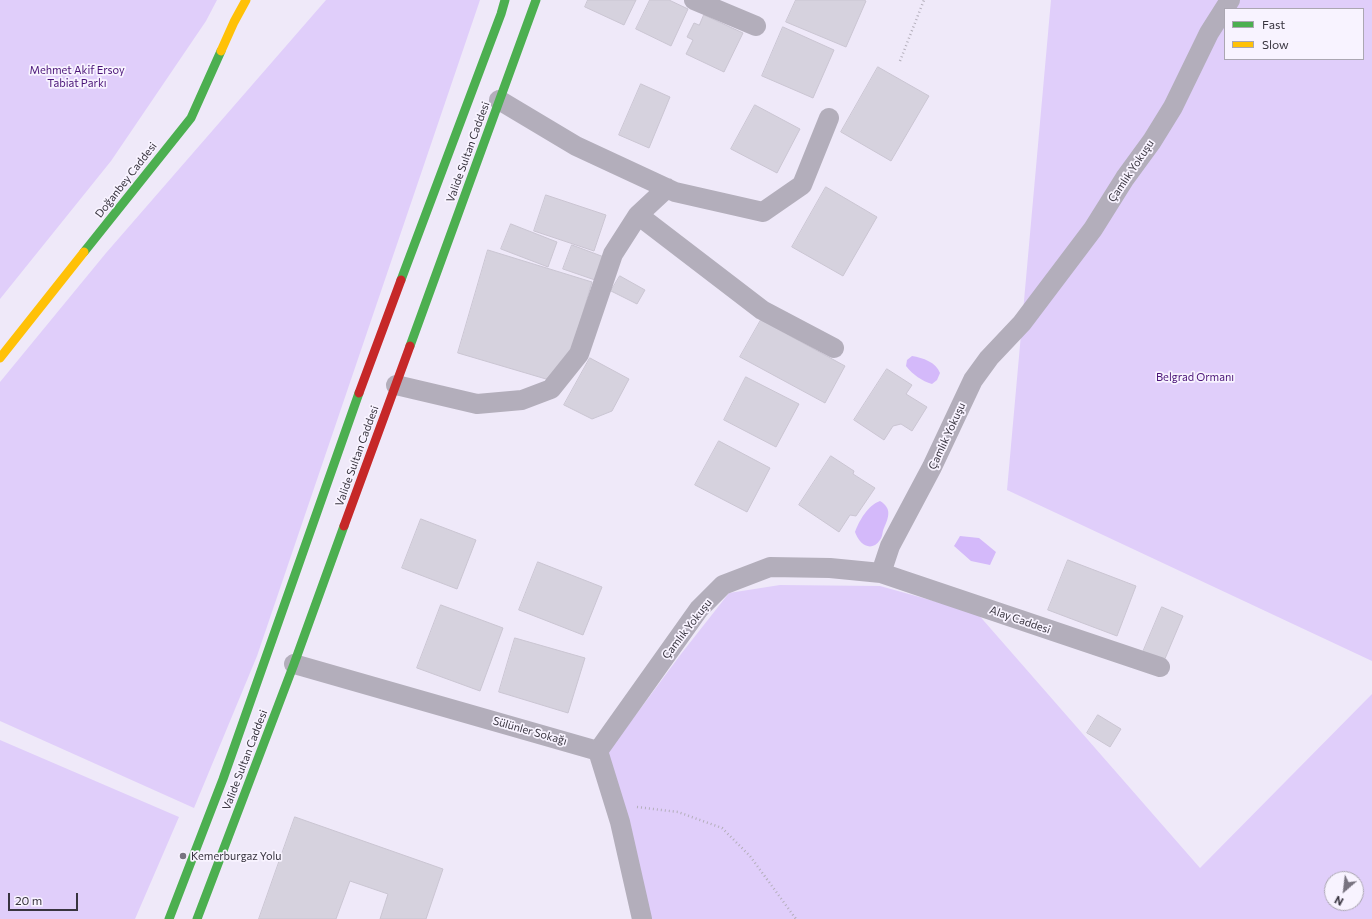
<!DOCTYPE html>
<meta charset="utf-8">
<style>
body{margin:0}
#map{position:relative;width:1372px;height:919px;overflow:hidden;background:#efe9f9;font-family:Commissioner,sans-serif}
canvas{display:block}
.legend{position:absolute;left:1224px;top:8px;width:140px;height:52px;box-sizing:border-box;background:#f8f3ff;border:1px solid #aba7b2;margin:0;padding:5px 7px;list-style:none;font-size:12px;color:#38343f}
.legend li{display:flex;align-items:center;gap:8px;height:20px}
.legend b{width:20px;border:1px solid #aba7b2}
.north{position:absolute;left:1324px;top:871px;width:40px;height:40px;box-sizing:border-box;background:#f8f3ff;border:1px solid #aba7b2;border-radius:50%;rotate:208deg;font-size:11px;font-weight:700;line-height:16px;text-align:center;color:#38343f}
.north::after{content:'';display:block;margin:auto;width:14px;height:18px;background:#787380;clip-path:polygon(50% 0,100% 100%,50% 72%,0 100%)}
.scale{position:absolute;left:8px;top:893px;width:70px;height:18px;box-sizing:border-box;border:2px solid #38343f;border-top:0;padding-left:5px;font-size:12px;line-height:14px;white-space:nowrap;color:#38343f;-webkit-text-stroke:3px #f8f3ff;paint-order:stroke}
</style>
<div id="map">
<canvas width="1372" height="919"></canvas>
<ul class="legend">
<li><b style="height:5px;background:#4caf50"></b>Fast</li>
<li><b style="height:5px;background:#ffc107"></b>Slow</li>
</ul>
<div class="north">N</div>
<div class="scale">20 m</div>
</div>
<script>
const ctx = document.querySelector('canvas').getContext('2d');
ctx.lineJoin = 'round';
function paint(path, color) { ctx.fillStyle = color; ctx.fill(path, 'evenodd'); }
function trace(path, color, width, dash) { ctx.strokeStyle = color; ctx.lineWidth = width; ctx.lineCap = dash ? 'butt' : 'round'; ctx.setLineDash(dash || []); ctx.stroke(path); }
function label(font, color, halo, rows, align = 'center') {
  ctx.font = font + ' Commissioner,sans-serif'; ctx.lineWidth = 3.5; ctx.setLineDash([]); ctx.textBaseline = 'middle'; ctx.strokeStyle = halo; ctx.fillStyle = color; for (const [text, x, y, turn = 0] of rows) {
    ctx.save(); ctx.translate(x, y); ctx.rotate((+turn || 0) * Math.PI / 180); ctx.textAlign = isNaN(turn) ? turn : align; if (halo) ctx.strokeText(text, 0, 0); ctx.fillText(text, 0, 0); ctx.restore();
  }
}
const green = new Path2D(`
 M 0,0 L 217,0 L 206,21 L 111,161 L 0,299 Z
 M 326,0 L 480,0 L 257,656 L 194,808 L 0,721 L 0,382 L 106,253 Z
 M 1051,0 L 1372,0 L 1372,661 L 1007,490 ZM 1225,9 L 1363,9 L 1363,59 L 1225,59 Z
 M 780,585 L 880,586 L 977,613 L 1200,868 L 1372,694 L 1372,919 L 642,919 L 598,751 L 623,732 L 681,654 L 729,593 ZM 1332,879 L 1356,879 L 1356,903 L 1332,903 Z
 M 0,740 L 179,817 L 135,919 L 0,919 Z`);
const water = new Path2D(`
 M 912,356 C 923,358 936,362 940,373 L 937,380 L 932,384 C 922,381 913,375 906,366 L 907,360 Z
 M 880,501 C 892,508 889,517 884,528 C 882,532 883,536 880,540 C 871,553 859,544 855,532 C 859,521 868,505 880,501 Z
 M 960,536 L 979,538 L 996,552 L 990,565 L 971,561 L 954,546 Z`);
const building = new Path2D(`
 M 588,0 L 636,0 L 624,25 L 585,7 Z
 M 650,0 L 669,0 L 688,9 L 671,46 L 636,29 Z
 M 796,0 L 864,0 L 866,1 L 846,47 L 786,22 Z
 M 704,15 L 743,33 L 724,72 L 686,54 L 693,40 L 687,37 L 694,23 L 699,25 Z
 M 783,27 L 834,50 L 813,98 L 762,76 Z
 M 878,67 L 929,96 L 891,161 L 841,132 Z
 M 641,84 L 670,97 L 649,148 L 619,135 Z
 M 755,105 L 800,129 L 777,173 L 731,149 Z
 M 826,187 L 877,217 L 843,276 L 792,247 Z
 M 546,195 L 606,215 L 594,251 L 534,231 Z
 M 511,224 L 557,242 L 548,267 L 501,249 Z
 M 572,245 L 604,257 L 595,280 L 563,269 Z
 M 488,250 L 592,282 L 570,357 L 546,379 L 458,353 Z
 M 620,276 L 645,290 L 637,304 L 611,291 Z
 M 761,320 L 845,366 L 825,403 L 740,357 Z
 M 590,358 L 629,379 L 612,411 L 592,419 L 564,405 Z
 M 887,369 L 912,385 L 906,394 L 927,407 L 912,431 L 901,424 L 893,426 L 884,440 L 854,420 Z
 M 746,377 L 799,404 L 776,447 L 724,420 Z
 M 719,441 L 770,468 L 747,512 L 695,485 Z
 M 831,456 L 854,471 L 853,474 L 875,488 L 856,516 L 850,515 L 839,532 L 799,505 Z
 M 421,519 L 476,540 L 457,589 L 402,568 Z
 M 1068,560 L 1136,586 L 1117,636 L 1048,610 Z
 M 538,562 L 602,587 L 583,635 L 519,610 Z
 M 441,605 L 503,628 L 480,691 L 417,668 Z
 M 1162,607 L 1183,616 L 1164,661 L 1143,652 Z
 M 515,638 L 585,658 L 568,713 L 499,692 Z
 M 1098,715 L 1121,729 L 1110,747 L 1087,733 Z
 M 295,817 L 443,869 L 426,919 L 380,919 L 388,894 L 350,881 L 336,919 L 259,919 Z`);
const path = new Path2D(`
 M 900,61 L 924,0
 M 637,807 L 678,812 L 722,828 L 750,856 L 796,919`);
const street = new Path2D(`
 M 694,0 L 756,26
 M 499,100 L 576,146 L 675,192 L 763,212 L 802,185 L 829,118
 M 638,215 L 762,310 L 834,348
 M 396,385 L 477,404 L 522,400 L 551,389 L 579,354 L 613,254 L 638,215 L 667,188
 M 881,573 L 1160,667
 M 294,664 L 598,751 L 620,822 L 642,919
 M 598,751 L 699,609 L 723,585 L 770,567 L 830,568 L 881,573 L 890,546 L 932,467 L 973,380 L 989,358 L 1022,323 L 1093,229 L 1125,178 L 1152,141 L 1173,107 L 1209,33 L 1230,0`);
const fast = new Path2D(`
 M 84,252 L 191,118 L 221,51
 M 401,280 L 501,14 L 505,0
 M 410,346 L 536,0
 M 169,919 L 223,779 L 359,393
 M 197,919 L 294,664 L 344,526`);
const slow = new Path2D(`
 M 221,51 L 234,22 L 246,0
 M 0,358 L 84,252`);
const jam = new Path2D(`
 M 359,393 L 401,280
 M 344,526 L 410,346`);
const markers = [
 [183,856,4,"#787380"]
];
const parkNames = [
 ["Mehmet Akif Ersoy",77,70],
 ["Tabiat Parkı",77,83],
 ["Belgrad Ormanı",1195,377]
];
const streetNames = [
 ["Valide Sultan Caddesi",468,152,-70],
 ["Çamlık Yokuşu",1131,171,-56],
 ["Doğanbey Caddesi",126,180,-52],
 ["Çamlık Yokuşu",947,436,-65],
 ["Valide Sultan Caddesi",357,456,-70],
 ["Alay Caddesi",1020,620,19],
 ["Çamlık Yokuşu",687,629,-52],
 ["Sülünler Sokağı",530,731,16],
 ["Valide Sultan Caddesi",245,760,-69]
];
const poiNames = [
 ["Kemerburgaz Yolu",191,856]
];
paint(green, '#e0cefa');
paint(water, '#d4b9fa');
paint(building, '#d6d2de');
trace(building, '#cac5d2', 1);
trace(path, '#b4afbb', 2.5, [1, 3]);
trace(street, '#b3aebb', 20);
trace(fast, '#4caf50', 9);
trace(slow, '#ffc107', 9);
trace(jam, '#c62828', 9);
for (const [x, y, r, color] of markers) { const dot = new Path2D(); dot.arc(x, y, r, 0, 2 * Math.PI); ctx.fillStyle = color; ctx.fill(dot); trace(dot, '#f8f3ff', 1.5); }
label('11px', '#491377', '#f8f3ff', parkNames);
label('11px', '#38343f', '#f8f3ff', streetNames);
label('11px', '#38343f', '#f8f3ff', poiNames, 'left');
</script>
